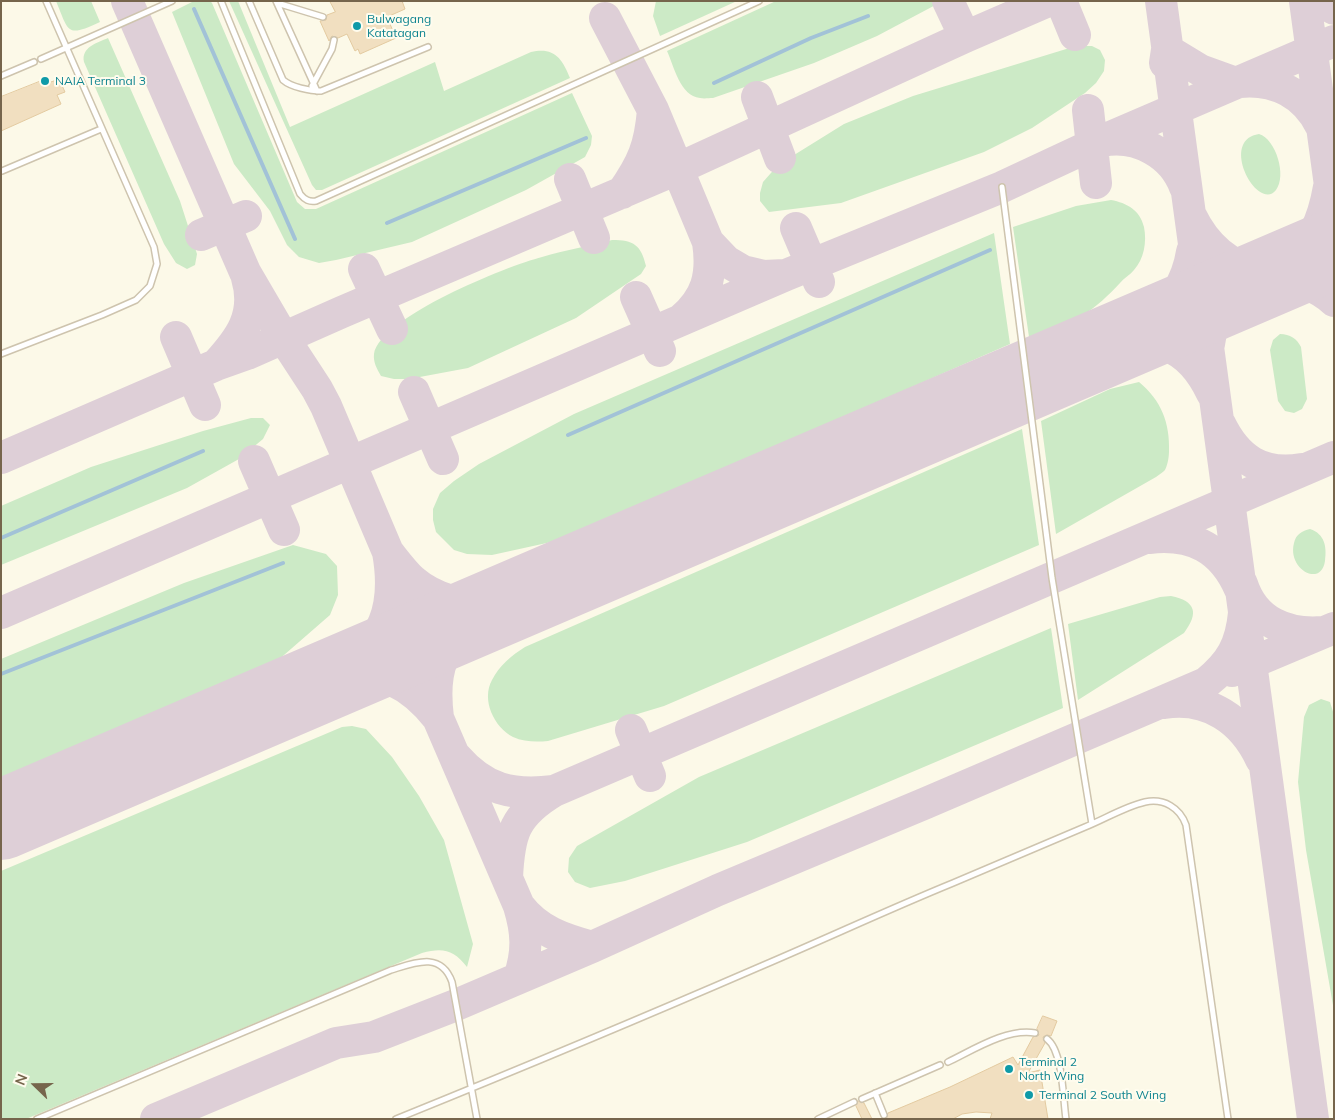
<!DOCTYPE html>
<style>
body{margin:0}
#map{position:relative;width:1335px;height:1120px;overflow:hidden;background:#fcf9e8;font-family:Mulish,sans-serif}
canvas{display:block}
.frame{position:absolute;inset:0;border:2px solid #76654c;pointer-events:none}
.north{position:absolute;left:10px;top:1060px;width:50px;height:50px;-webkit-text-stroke:4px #fffcee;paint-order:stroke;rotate:292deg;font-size:14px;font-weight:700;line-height:20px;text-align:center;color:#76654c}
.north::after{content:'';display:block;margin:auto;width:18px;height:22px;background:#76654c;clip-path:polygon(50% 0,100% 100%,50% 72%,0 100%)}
</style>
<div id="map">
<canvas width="1335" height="1120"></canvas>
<div class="frame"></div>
<div class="north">N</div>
</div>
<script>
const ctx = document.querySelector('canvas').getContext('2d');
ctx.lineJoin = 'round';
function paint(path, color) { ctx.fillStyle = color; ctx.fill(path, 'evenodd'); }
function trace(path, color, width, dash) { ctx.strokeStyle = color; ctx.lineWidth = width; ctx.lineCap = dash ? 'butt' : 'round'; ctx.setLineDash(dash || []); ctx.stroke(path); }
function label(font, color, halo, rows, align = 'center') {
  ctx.font = font + ' Mulish,sans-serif'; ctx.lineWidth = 4; ctx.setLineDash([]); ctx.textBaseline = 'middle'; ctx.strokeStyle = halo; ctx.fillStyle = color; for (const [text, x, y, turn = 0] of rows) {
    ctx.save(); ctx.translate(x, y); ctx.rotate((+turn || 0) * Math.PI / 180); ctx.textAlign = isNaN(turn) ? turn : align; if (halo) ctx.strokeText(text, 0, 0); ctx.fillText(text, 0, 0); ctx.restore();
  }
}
const green = new Path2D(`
 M 56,1 L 91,1 L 100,22 C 66,38 69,32 56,1 Z
 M 194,1 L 210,1 L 212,3 L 297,202 L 305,209 L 316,209 L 572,93 L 592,136 L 591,145 L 585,157 L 526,190 L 412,242 L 336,260 L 319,263 L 299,257 L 287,245 L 270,211 L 234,164 L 172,12 Z
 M 229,1 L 238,1 L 290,127 L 435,62 L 444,91 L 531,52 C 554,47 562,58 570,78 L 322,190 L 316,190 L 312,185 Z
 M 656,1 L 737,1 L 660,36 L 653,16 Z
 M 776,1 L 943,1 L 877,36 L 814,63 L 713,98 C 709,98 704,99 700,98 C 680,96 674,66 667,51 Z
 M 108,38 L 180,201 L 197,254 L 195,265 L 187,269 L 176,263 L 164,244 L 84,62 C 81,47 97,43 108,38 Z
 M 1076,46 L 1092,46 L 1100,50 L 1105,60 L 1104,71 L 1096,83 L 1085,93 L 1032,128 L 984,152 L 841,203 L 769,212 L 760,201 L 760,193 L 763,182 L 778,165 L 844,124 L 913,96 Z
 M 1259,134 C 1276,139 1287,176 1276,190 C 1258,213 1218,140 1259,134 Z
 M 1111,200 C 1127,203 1140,210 1144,227 C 1147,242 1144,259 1134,270 C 1130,275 1124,278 1120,283 C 1109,295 1096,307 1082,316 C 1069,325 1044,331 1029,337 L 1013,227 L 1076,206 Z
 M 994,233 L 1010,344 L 565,539 L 492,555 L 467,554 L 454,550 L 436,532 L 433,520 L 433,509 L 440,493 L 454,481 L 479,464 L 574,414 Z
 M 612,240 C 634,240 641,245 646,266 L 641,274 L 576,318 L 468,368 L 409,379 L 394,379 L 381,376 C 377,369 373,362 374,354 C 380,317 507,266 542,257 C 565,250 589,246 612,240 Z
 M 1280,334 C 1290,334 1297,339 1301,347 L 1307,399 L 1302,409 L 1294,413 L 1285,411 L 1278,401 L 1270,350 L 1273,340 Z
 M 1139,382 C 1161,400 1170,423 1169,451 C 1169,456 1168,464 1165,470 C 1163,472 1159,475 1156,477 L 1056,534 L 1041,421 L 1110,389 Z
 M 251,418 L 263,418 L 270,425 L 263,439 L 239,459 L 187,488 L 1,565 L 1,506 L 91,467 L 203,431 Z
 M 1022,429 L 1039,545 L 664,706 L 548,741 C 536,742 524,742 513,737 C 494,727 481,700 492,680 C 499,666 512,655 525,647 Z
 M 1310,529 C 1325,534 1327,547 1325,561 C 1321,588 1287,569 1294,543 C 1296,534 1302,531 1310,529 Z
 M 293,545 L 326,554 L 337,566 L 338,595 L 330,615 L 276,662 L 1,779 L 1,659 L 184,583 Z
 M 1171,596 C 1196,601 1199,613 1184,633 L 1078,700 L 1068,624 L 1160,597 Z
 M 1051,628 L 1063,708 L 747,842 L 625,881 L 590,888 L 575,882 L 568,872 L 569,858 L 577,846 L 699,777 Z
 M 1321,699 L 1330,702 L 1334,715 L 1334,1011 L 1306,850 L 1298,782 L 1304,717 L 1309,705 Z
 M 352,726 L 366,729 L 392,757 L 419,796 L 444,840 L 473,944 L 467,967 C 454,950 443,947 422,953 L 26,1119 L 1,1119 L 1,871 L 342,727 Z`);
const stream = new Path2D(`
 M 194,9 L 295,239
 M 714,83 L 811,38 L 868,16
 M 387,223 L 586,138
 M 568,435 L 990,250
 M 1,538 L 203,451
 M 1,674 L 283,563`);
const taxiway = new Path2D(`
 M 127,1 L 245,272 L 283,337 L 317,389 L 326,406 L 396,571 L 405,595 L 423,671 L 438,718 L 519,906 C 527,932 528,952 519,978
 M 948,1 L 965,37
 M 1061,1 L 1075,35
 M 1161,1 L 1313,1119
 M 1305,1 L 1334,215
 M 1322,1 L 1334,9
 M 605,18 L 653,110 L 708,242 L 726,261 L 743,271 L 764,276 L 785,275
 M 1165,63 L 1167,50 L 1200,70 L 1236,83
 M 1239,82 C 1275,78 1305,94 1321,126
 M 757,97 L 780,158
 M 1088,110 L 1096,183
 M 1102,141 C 1137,134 1173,154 1185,187
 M 570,179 L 594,238
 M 622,193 C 643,163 650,146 653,110
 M 1191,216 C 1205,245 1228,266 1260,273 C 1286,279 1313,281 1334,301
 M 796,228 L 819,282
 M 201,235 L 246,216
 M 364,269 L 392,329
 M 1286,269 C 1312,245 1323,222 1329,187
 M 636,297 L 660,351
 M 681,320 C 707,298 713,275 708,242
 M 1143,330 C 1169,310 1187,285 1192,252
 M 176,337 L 205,405
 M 1209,344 C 1212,319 1225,301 1246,287
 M 1102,348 C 1154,333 1188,343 1212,393
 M 216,365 C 240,339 258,315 247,278
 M 414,392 L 443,459
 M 1220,424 C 1237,459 1262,476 1302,469
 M 1,458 L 216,365 L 247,354 L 342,312 L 677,169 L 965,37 L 1048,1
 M 254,461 L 284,530
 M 1149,538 C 1192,533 1222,548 1240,589
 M 1242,584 C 1254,622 1287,635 1323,632
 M 1,613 L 786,275 L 1002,187 L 1092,145 L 1334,41
 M 1232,671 L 1334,628
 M 339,677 C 384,641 398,608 388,552 C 396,562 404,573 413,581 C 433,598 463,607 489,605 C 498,605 507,602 516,601
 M 339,677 C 382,668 411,684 438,718 C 432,669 441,645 481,616
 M 1164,703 C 1208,696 1243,720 1261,759
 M 631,730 L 650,776
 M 456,757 C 485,790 512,796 554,791 C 514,815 509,834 507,878
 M 554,791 L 1334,457
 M 519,906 C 538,931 563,939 592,947
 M 156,1119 L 336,1043 L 374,1037 L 456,1005 L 592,947 L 718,890 L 926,803 L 1206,683 C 1231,663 1241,645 1244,613`);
const runway = new Path2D(`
 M 1,820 L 1334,249`);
const building = new Path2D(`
 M 330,1 L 402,1 L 405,9 L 387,17 L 396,38 L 360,54 L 358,49 L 355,51 L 347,34 L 338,38 L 332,36 L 329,41 L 320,21 L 326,20 L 327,15 L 335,12 Z
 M 49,78 L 51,82 L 59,79 L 65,92 L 57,95 L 61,104 L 1,131 L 1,97 Z
 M 1043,1016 L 1057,1021 L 1051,1036 L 1047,1035 L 1043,1037 L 1045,1043 L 1028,1073 L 1040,1070 L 1048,1119 L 990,1119 L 992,1113 L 976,1112 L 962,1114 L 953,1119 L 886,1119 L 888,1113 L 950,1087 L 1013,1057 L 1018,1065 L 1033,1037 L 1039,1035 L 1037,1029 Z
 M 858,1101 L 864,1103 L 872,1119 L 862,1119 L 856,1106 Z`);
const path = new Path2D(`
 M 402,2 L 404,1`);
const service = new Path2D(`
 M 221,1 L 300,194 C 305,200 309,202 316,201 L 759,1
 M 249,1 L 283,80 C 291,87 310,91 321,91 L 428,47
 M 276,1 L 317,91
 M 277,3 L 323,17
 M 41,59 L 172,1
 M 1,76 L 34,62
 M 312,86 L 332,49 L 334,40
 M 2,171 L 101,129
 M 1002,187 L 1052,578 L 1092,824
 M 1,354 L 102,315 L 136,300 L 150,286 L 157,264 L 154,247 L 46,1
 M 1047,1039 C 1063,1051 1063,1099 1066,1119
 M 948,1062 C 973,1050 1007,1028 1035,1033
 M 875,1093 L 884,1115
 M 862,1099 L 940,1065
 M 37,1119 L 391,970 C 414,963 441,951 452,982 L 477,1119
 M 396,1119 C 517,1070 637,1020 757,968 C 823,940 887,910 953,883 C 997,864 1041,846 1085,827 C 1105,819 1124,807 1145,802 C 1164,798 1180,808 1186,825 L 1228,1119
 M 818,1119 L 854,1102`);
const markers = [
 [357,26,5,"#0f9aa8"],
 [45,81,5,"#0f9aa8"],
 [1009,1069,5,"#0f9aa8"],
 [1029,1095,5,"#0f9aa8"]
];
const cultureNames = [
 ["Bulwagang",367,19],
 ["Katatagan",367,33],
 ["NAIA Terminal 3",55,81],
 ["Terminal 2",1019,1062],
 ["North Wing",1019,1076],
 ["Terminal 2 South Wing",1039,1095]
];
paint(green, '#cceac6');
trace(stream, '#a2c2d7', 4);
trace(taxiway, '#decfd7', 32);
trace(runway, '#decfd7', 80);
paint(building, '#f1dfc0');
trace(building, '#e3caa0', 1);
trace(service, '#cec4ae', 8);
trace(path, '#d6c3a2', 2, [1, 4]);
trace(service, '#fff', 5);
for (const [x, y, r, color] of markers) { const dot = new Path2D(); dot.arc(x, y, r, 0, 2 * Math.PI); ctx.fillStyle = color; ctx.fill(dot); trace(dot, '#fffcee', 2); }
label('12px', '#0d838f', '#fffcee', cultureNames, 'left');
</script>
